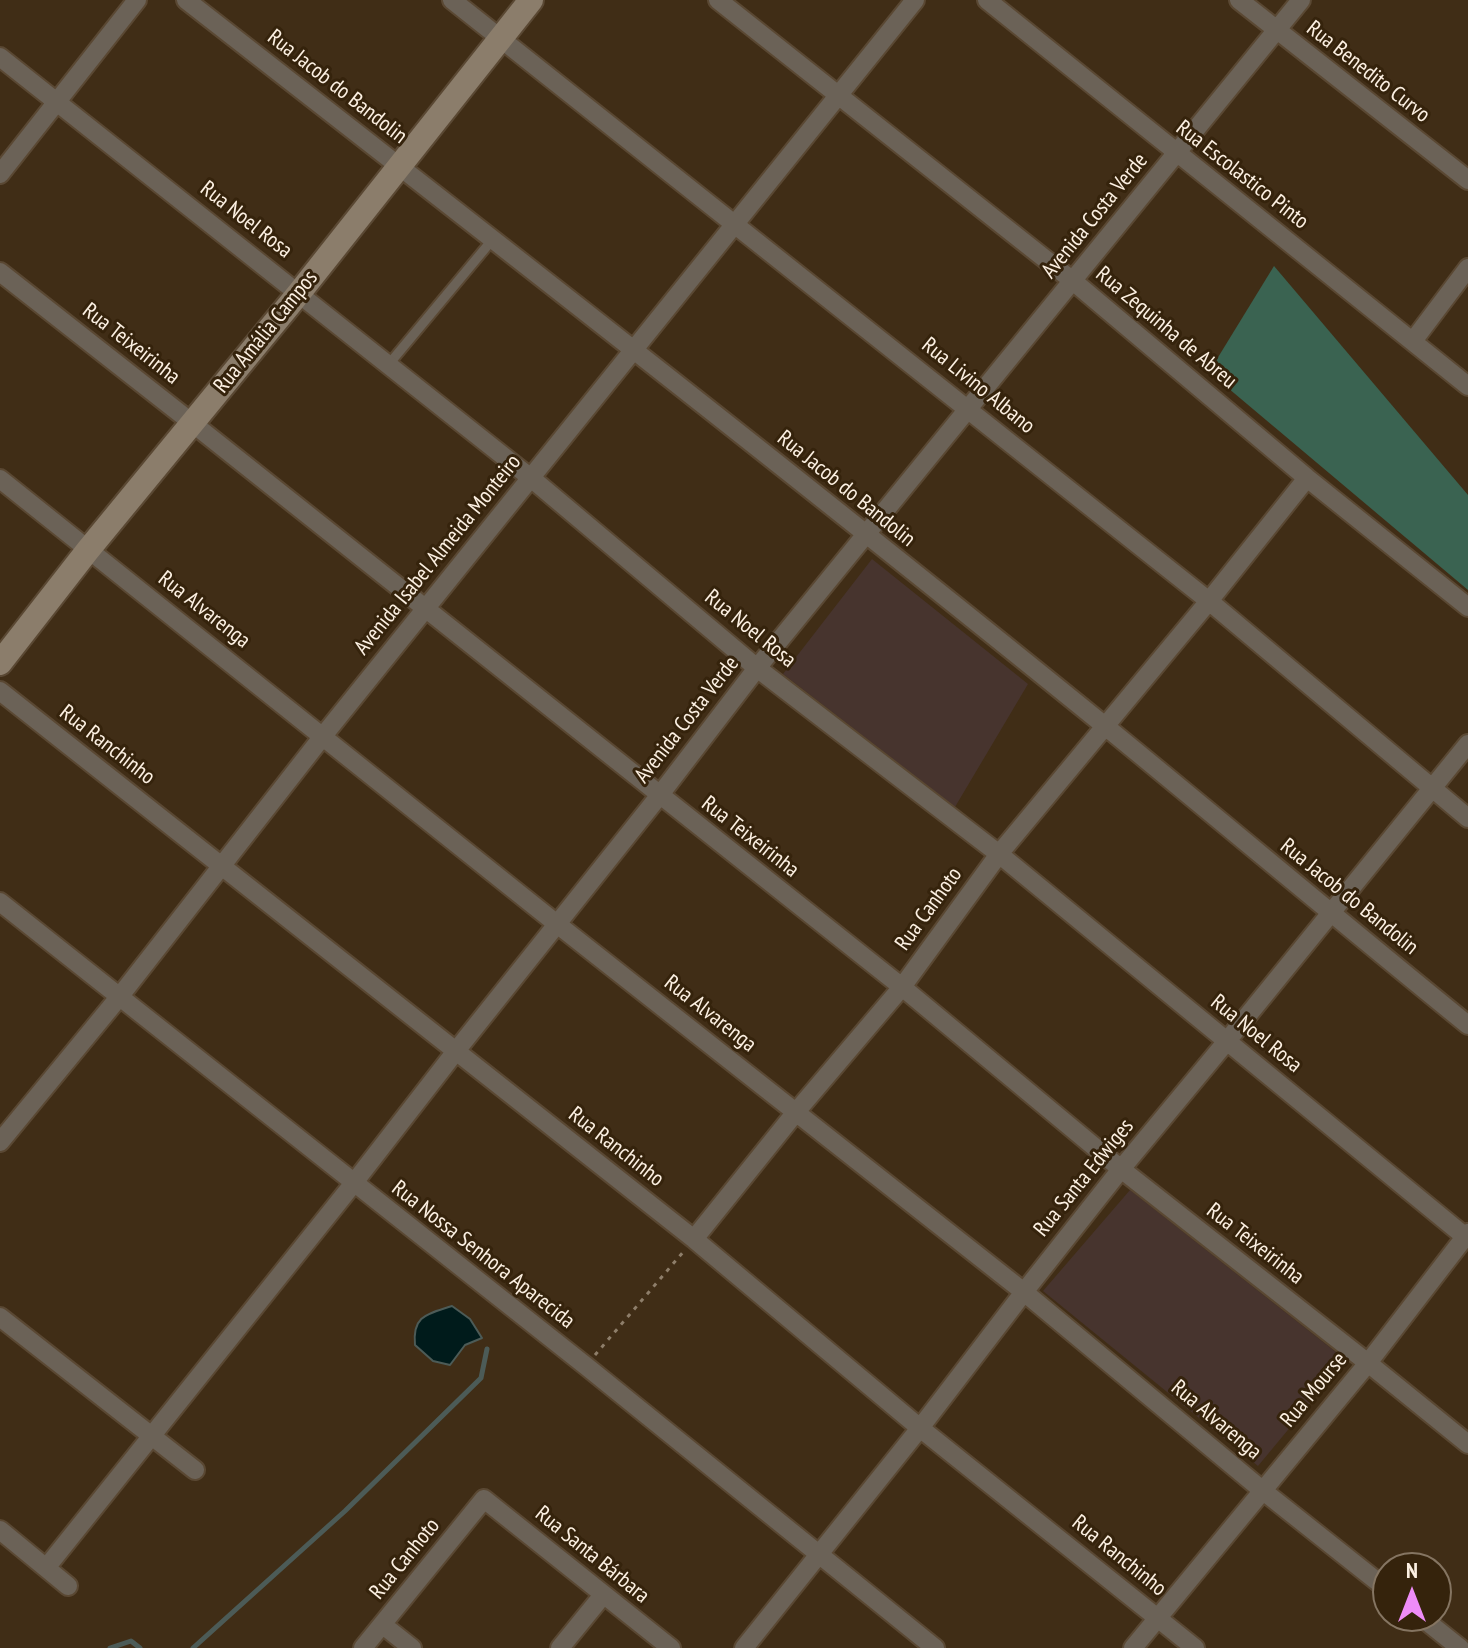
<!DOCTYPE html>
<meta charset="utf-8">
<style>
body{margin:0}
#map{position:relative;width:1468px;height:1648px;overflow:hidden;background:#402d16;font-family:"PT Sans Narrow",sans-serif}
canvas{display:block}
.north{position:absolute;left:1372px;top:1552px;width:80px;height:80px;box-sizing:border-box;background:#35230c;border:2px solid #857562;border-radius:50%;rotate:0deg;font-size:22px;font-weight:700;line-height:32px;text-align:center;color:#fcf0e2}
.north::after{content:'';display:block;margin:auto;width:28px;height:36px;background:#ee8cf8;clip-path:polygon(50% 0,100% 100%,50% 72%,0 100%)}
</style>
<div id="map">
<canvas width="1468" height="1648"></canvas>
<div class="north">N</div>
</div>
<script>
const ctx = document.querySelector('canvas').getContext('2d');
ctx.lineJoin = 'round';
function paint(path, color) { ctx.fillStyle = color; ctx.fill(path, 'evenodd'); }
function trace(path, color, width, dash) { ctx.strokeStyle = color; ctx.lineWidth = width; ctx.lineCap = dash ? 'butt' : 'round'; ctx.setLineDash(dash || []); ctx.stroke(path); }
function label(font, color, halo, rows, align = 'center') {
  ctx.font = font + ' "PT Sans Narrow",sans-serif'; ctx.lineWidth = 6; ctx.setLineDash([]); ctx.textBaseline = 'middle'; ctx.strokeStyle = halo; ctx.fillStyle = color; for (const [text, x, y, turn = 0] of rows) {
    ctx.save(); ctx.translate(x, y); ctx.rotate((+turn || 0) * Math.PI / 180); ctx.textAlign = isNaN(turn) ? turn : align; if (halo) ctx.strokeText(text, 0, 0); ctx.fillText(text, 0, 0); ctx.restore();
  }
}
const education = new Path2D(`
 M 872,559 L 1028,684 L 955,807 L 783,674 Z
 M 1130,1190 L 1346,1360 L 1258,1466 L 1043,1291 Z`);
const green = new Path2D(`
 M 1274,266 L 1468,495 L 1468,590 L 1209,372 Z`);
const water = new Path2D(`
 M 452,1306 L 470,1319 L 482,1338 L 465,1345 L 450,1365 L 433,1361 L 415,1345 C 412,1315 428,1314 452,1306 Z`);
const stream = new Path2D(`
 M 110,1648 L 131,1641 L 140,1648
 M 193,1648 L 345,1511 L 481,1378 L 487,1349`);
const path = new Path2D(`
 M 595,1355 L 684,1251`);
const lane = new Path2D(`
 M 389,364 L 493,239`);
const street = new Path2D(`
 M 186,0 C 494,240 802,480 1105,726 C 1226,825 1346,926 1468,1025
 M 452,0 L 1209,601 L 1468,818
 M 718,0 L 1073,281 L 1307,478 L 1468,607
 M 987,0 L 1468,386
 M 1239,0 L 1468,180
 M 0,57 L 531,478 L 757,668 L 999,854 L 1468,1239
 M 0,174 L 137,0
 M 0,272 L 191,422 L 902,987 L 1121,1169 L 1368,1363 L 1468,1444
 M 1413,341 L 1468,268
 M 0,479 L 557,924 L 1024,1292 L 1262,1490 L 1388,1590
 M 0,691 L 694,1239 L 920,1428 L 1195,1648
 M 0,902 L 586,1366 L 935,1648
 M 0,1142 L 120,996 L 323,736 L 915,0
 M 694,1239 L 796,1112 L 902,987 L 999,854 L 1209,601 L 1307,478
 M 0,1317 L 195,1470
 M 0,1530 L 68,1586
 M 46,1568 L 353,1184 L 456,1051 L 659,796 L 757,668 L 1301,0
 M 1420,1616 L 1460,1648
 M 383,1625 L 412,1648
 M 363,1648 L 484,1499 L 671,1648
 M 560,1648 L 603,1595
 M 744,1648 L 920,1428 L 1024,1292 L 1121,1169 L 1227,1041 L 1468,744
 M 1133,1648 L 1368,1363 L 1468,1233`);
const secondary = new Path2D(`
 M 0,663 L 88,550 L 299,293 L 531,0`);
const streetNames = [
 ["Rua Benedito Curvo",1368,72,38],
 ["Rua Jacob do Bandolin",337,87,38],
 ["Rua Escolastico Pinto",1242,175,38],
 ["Avenida Costa Verde",1095,216,-51],
 ["Rua Noel Rosa",246,220,38],
 ["Rua Zequinha de Abreu",1166,328,40],
 ["Rua Amália Campos",266,332,-51],
 ["Rua Teixeirinha",131,344,38],
 ["Rua Livino Albano",978,386,39],
 ["Rua Jacob do Bandolin",846,489,39],
 ["Avenida Isabel Almeida Monteiro",438,555,-51],
 ["Rua Alvarenga",204,610,38],
 ["Rua Noel Rosa",750,629,39],
 ["Avenida Costa Verde",687,720,-52],
 ["Rua Ranchinho",107,745,38],
 ["Rua Teixeirinha",750,837,38],
 ["Rua Jacob do Bandolin",1349,897,39],
 ["Rua Canhoto",929,909,-54],
 ["Rua Alvarenga",710,1014,38],
 ["Rua Noel Rosa",1256,1034,39],
 ["Rua Ranchinho",616,1147,38],
 ["Rua Santa Edwiges",1084,1178,-51],
 ["Rua Teixeirinha",1255,1244,38],
 ["Rua Nossa Senhora Aparecida",483,1255,38],
 ["Rua Mourse",1314,1390,-50],
 ["Rua Alvarenga",1216,1420,40],
 ["Rua Santa Bárbara",592,1555,39],
 ["Rua Ranchinho",1119,1556,39],
 ["Rua Canhoto",405,1559,-51]
];
paint(education, '#47342e');
paint(green, '#3a6351');
paint(water, '#001b1b');
trace(water, '#4c5b57', 2);
trace(stream, '#4c5b57', 5);
trace(lane, '#5a4833', 13);
trace(street, '#5a4833', 22);
trace(secondary, '#5a4833', 28);
trace(path, '#8e7e6a', 3, [4, 6]);
trace(lane, '#6b6257', 9);
trace(street, '#6b6257', 18);
trace(secondary, '#8b7d6b', 24);
label('22px', '#fcf0e2', '#35230c', streetNames);
</script>
